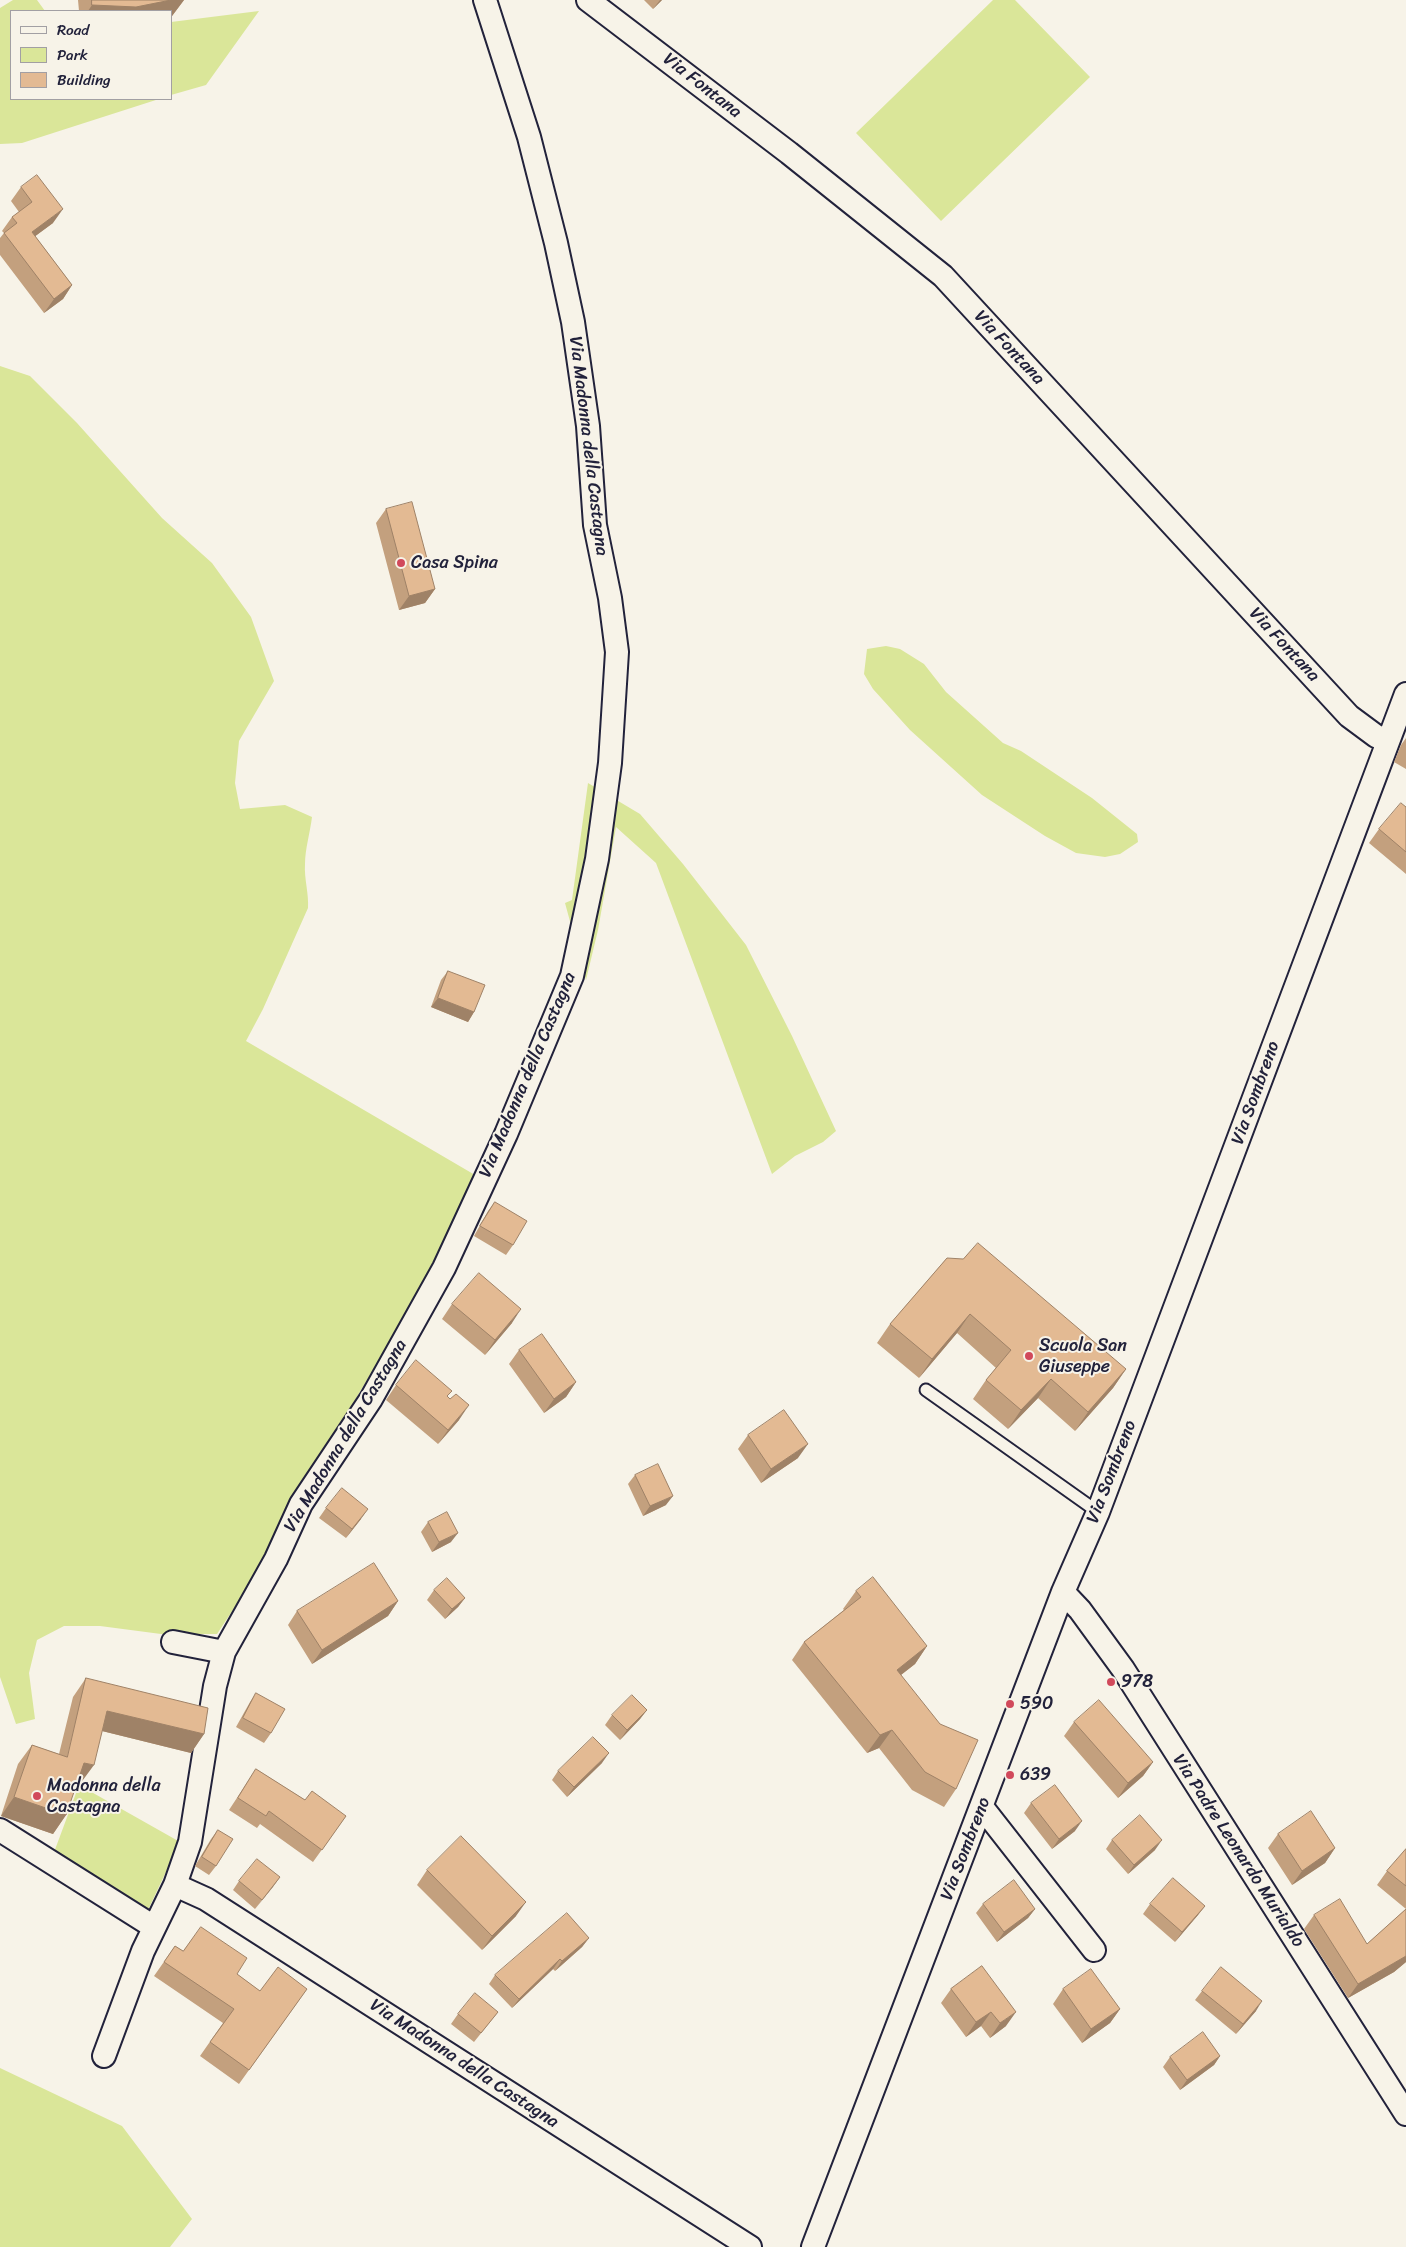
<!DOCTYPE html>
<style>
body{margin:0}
#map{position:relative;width:1406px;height:2247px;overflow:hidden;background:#f7f3e8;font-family:Sriracha,sans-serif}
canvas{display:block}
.legend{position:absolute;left:10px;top:10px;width:162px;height:90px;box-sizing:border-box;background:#f7f3e8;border:1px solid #a29fa3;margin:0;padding:6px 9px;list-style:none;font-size:15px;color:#22223b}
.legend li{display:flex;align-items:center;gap:10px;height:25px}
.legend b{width:25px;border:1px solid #a29fa3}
</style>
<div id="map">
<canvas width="1406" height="2247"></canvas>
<ul class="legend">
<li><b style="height:6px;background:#f7f3e8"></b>Road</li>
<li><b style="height:14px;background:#dae699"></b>Park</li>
<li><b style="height:14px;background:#e3ba93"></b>Building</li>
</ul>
</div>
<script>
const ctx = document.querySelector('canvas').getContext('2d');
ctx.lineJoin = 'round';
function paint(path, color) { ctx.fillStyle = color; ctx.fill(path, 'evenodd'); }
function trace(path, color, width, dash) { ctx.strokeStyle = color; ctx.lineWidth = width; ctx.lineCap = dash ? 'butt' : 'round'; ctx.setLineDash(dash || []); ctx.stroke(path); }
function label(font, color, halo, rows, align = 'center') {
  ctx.font = font + ' Sriracha,sans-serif'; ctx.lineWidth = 4; ctx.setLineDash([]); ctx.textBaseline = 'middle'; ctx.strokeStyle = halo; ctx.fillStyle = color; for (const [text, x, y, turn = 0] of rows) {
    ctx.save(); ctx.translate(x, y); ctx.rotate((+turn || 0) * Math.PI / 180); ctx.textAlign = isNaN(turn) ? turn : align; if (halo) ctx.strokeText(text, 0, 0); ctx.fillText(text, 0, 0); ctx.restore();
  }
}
const green = new Path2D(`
 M 13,0 L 37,0 L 45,11 L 11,11 L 11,99 L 159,99 L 22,143 L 0,144 L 0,8 Z
 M 993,0 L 1015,0 L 1090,77 L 941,221 L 856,133 Z
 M 259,11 L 206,85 L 171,95 L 171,22 Z
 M 0,366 L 30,376 L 77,423 L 162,518 L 212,563 L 251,617 L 274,681 L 239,741 L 235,783 L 240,809 L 285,805 L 312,817 C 310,833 305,849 305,864 C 304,879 309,893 308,908 L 263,1009 L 246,1041 L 475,1175 L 424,1284 L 333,1437 L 262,1566 L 217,1634 L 161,1634 L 100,1626 L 64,1626 L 37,1640 L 29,1673 L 35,1719 L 16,1724 L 0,1677 Z
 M 886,646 L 900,649 L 924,664 L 946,692 L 1003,743 L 1021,751 L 1092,798 L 1137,834 L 1138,842 L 1120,854 L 1105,857 L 1076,853 L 1045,836 L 982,795 L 910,730 L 873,689 L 864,674 L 867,649 Z
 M 588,783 L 640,814 L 683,864 L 746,945 L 792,1036 L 836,1131 L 823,1142 L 795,1156 L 772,1174 L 656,863 L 616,827 L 598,930 L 586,980 L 565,903 L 572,900 Z
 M 79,1785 L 180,1842 L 148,1910 L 53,1855 Z
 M 0,2068 L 122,2126 L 192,2219 L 170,2247 L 0,2247 Z`);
const service = new Path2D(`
 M 926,1390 L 1098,1512`);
const minor = new Path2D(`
 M 588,0 L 789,153 L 943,276 L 1349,716 L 1376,736 L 1388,741
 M 1063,1592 L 1080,1610 L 1123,1669 L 1406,2114
 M 173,1642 L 224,1652
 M 982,1807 L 1094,1950
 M 0,1830 L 154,1927
 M 175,1885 L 206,1899 L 750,2247
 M 104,2056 L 143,1951 L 175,1885 L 190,1842 L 215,1686 L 224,1652 L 276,1559 L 301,1504 L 371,1399 L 444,1268 L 506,1134 L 572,976 L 597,859 L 610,763 L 617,652 L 610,598 L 595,525 L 588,426 L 573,322 L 556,243 L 529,137 L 485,0
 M 813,2247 L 1063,1592 L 1098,1512 L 1406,694`);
const wall = new Path2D(`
 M 78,0 L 184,0 L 172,16 L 171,16 L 171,11 L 79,11 Z
 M 644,0 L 662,0 L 653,9 Z
 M 21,187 L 53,223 L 35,236 L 72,285 L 63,299 L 44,313 L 0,255 L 0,238 L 4,233 L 2,231 L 12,217 L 19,212 L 11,201 Z
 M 386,509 L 435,589 L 425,603 L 399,610 L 376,523 Z
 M 1406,738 L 1406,769 L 1394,762 L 1401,745 Z
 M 1406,807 L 1406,874 L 1369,843 L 1379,829 Z
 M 448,971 L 474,1012 L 468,1022 L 431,1007 L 441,980 Z
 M 495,1202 L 513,1245 L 506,1255 L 474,1236 L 488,1211 Z
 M 947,1258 L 1126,1369 L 1113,1388 L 1075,1431 L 1038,1398 L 1008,1429 L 973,1399 L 986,1380 L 996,1368 L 957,1333 L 919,1378 L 877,1343 L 890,1324 Z
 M 452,1304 L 512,1323 L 485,1355 L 442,1319 Z
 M 519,1350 L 576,1382 L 566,1397 L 544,1413 L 509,1364 Z
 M 396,1385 L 448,1397 L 459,1420 L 438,1444 L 386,1400 Z
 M 748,1435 L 798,1458 L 761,1483 L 738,1449 Z
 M 635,1475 L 666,1505 L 643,1516 L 628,1484 Z
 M 326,1508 L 361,1519 L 346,1538 L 319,1518 Z
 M 428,1522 L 451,1542 L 432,1552 L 421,1532 Z
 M 434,1590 L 465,1598 L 458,1607 L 445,1619 L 427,1600 Z
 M 856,1591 L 927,1646 L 915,1664 L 901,1675 L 956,1789 L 944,1807 L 912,1790 L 879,1748 L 867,1753 L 792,1660 L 804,1642 L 844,1610 L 843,1609 Z
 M 398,1601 L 388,1616 L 312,1664 L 288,1625 L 297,1611 Z
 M 86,1678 L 204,1734 L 191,1753 L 102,1731 L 80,1784 L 77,1783 L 66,1815 L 53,1834 L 1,1816 L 18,1764 L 32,1745 L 59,1754 L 73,1697 Z
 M 256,1693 L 271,1733 L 264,1743 L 236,1727 L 250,1702 Z
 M 647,1710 L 640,1719 L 620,1740 L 605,1725 L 612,1715 Z
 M 1074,1722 L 1153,1762 L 1143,1776 L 1118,1798 L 1064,1736 Z
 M 602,1763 L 567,1797 L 552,1780 L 558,1771 Z
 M 256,1769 L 305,1800 L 346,1816 L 313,1862 L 260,1824 L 257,1828 L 229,1810 Z
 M 1031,1803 L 1075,1831 L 1052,1849 L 1024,1813 Z
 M 218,1830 L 216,1866 L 209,1875 L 195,1866 L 211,1839 Z
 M 1278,1834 L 1335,1848 L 1325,1863 L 1292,1885 L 1268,1848 Z
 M 1112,1840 L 1155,1850 L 1128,1874 L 1106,1849 Z
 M 1406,1849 L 1406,1909 L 1377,1885 L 1387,1871 Z
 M 427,1870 L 516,1916 L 482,1950 L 417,1885 Z
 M 280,1877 L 255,1909 L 233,1890 L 239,1881 Z
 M 983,1904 L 1035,1909 L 1028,1918 L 997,1942 L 976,1913 Z
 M 1150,1904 L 1205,1906 L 1198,1915 L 1175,1942 L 1143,1914 Z
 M 1406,1909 L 1406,1962 L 1394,1972 L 1348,1998 L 1304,1929 L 1314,1915 L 1367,1944 Z
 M 589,1938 L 582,1947 L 555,1971 L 553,1969 L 512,2008 L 489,1984 L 495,1975 Z
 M 175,1946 L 183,1951 L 237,1974 L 260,1991 L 307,1989 L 239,2084 L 200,2056 L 223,2023 L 154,1976 Z
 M 982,1966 L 1006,2026 L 990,2038 L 981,2026 L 966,2037 L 941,2003 L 951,1989 Z
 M 1063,1989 L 1120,2009 L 1110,2023 L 1082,2043 L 1053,2004 Z
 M 1202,1991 L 1256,2011 L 1236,2034 L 1195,2000 Z
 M 498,2012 L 474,2042 L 451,2024 L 458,2014 Z
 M 1220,2056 L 1214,2065 L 1180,2090 L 1163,2067 L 1170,2057 Z`);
const shadedWall = new Path2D(`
 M 171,0 L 184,0 L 172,16 L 171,16 L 171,11 L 88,11 L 92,5 Z
 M 660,0 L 662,0 L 653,9 Z
 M 63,209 L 53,223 L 22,246 L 32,232 Z
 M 72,285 L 63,299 L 44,313 L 54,299 Z
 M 435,589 L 425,603 L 399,610 L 409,596 Z
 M 438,998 L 474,1012 L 468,1022 L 431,1007 Z
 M 521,1309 L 512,1323 L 485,1355 L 495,1340 Z
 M 970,1314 L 957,1333 L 919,1378 L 932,1359 Z
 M 1126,1369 L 1113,1388 L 1075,1431 L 1088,1412 Z
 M 1051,1379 L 1038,1398 L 1008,1429 L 1021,1410 Z
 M 576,1382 L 566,1397 L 544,1413 L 554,1399 Z
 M 469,1405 L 459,1420 L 438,1444 L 448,1430 Z
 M 808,1444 L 798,1458 L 761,1483 L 771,1469 Z
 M 673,1496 L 666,1505 L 643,1516 L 650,1506 Z
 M 368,1509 L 361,1519 L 346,1538 L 352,1529 Z
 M 458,1533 L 451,1542 L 432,1552 L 439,1542 Z
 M 465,1598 L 458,1607 L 445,1619 L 452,1609 Z
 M 398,1601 L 388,1616 L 312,1664 L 322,1650 Z
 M 927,1646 L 915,1664 L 884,1688 L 897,1670 Z
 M 647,1710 L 640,1719 L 620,1740 L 627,1730 Z
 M 107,1711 L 204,1734 L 191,1753 L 94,1729 Z
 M 892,1730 L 879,1748 L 867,1753 L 880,1735 Z
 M 609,1753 L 602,1763 L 567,1797 L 574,1787 Z
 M 1153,1762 L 1143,1776 L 1118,1798 L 1128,1783 Z
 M 84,1763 L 94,1765 L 80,1784 L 71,1782 Z
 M 14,1797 L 66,1815 L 53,1834 L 1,1816 Z
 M 1082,1821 L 1075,1831 L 1052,1849 L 1059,1839 Z
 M 1162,1840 L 1155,1850 L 1128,1874 L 1134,1865 Z
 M 1335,1848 L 1325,1863 L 1292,1885 L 1302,1871 Z
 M 280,1877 L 273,1887 L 255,1909 L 262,1900 Z
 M 526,1902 L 516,1916 L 482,1950 L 492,1936 Z
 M 1205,1906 L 1198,1915 L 1175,1942 L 1182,1932 Z
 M 1035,1909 L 1028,1918 L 997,1942 L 1004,1932 Z
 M 589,1938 L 582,1947 L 555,1971 L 562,1961 Z
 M 1406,1956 L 1406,1962 L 1394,1972 L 1348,1998 L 1358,1984 Z
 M 560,1959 L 553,1969 L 512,2008 L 519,1999 Z
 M 1262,2001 L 1256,2011 L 1236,2034 L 1243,2024 Z
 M 1120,2009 L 1110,2023 L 1082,2043 L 1091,2029 Z
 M 991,2012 L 981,2026 L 966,2037 L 976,2022 Z
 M 1016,2012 L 1006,2026 L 990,2038 L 1000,2023 Z
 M 1220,2056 L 1214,2065 L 1180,2090 L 1187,2080 Z`);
const building = new Path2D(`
 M 92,0 L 171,0 L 136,7 L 92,5 Z
 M 37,175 L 63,209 L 32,232 L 72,285 L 54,299 L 4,233 L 17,223 L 12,217 L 32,202 L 21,187 Z
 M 412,502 L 435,589 L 409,596 L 386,509 Z
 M 1401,803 L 1406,807 L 1406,852 L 1379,829 Z
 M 448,971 L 485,985 L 474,1012 L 438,998 Z
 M 495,1202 L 527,1221 L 513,1245 L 480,1226 Z
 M 978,1243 L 1126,1369 L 1088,1412 L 1051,1379 L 1021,1410 L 986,1380 L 1011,1350 L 970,1314 L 932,1359 L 890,1324 L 947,1258 L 963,1259 Z
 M 479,1273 L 521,1309 L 495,1340 L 452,1304 Z
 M 542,1334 L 576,1382 L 554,1399 L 519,1350 Z
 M 416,1360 L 452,1391 L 447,1396 L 450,1399 L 456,1394 L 469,1405 L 448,1430 L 396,1385 Z
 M 784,1410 L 808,1444 L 771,1469 L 748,1435 Z
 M 658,1464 L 673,1496 L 650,1506 L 635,1475 Z
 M 342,1488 L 368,1509 L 352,1529 L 326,1508 Z
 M 447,1512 L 458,1533 L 439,1542 L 428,1522 Z
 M 374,1563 L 398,1601 L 322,1650 L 297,1611 Z
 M 873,1577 L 927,1646 L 897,1670 L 940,1724 L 978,1740 L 956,1789 L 925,1772 L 892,1730 L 880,1735 L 804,1642 L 861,1597 L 856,1591 Z
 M 447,1578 L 465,1598 L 452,1609 L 434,1590 Z
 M 86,1678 L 208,1708 L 204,1734 L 107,1711 L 94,1765 L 84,1763 L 66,1815 L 14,1797 L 32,1745 L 67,1757 Z
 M 256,1693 L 285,1709 L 271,1733 L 243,1718 Z
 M 632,1695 L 647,1710 L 627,1730 L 612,1715 Z
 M 1099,1700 L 1153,1762 L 1128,1783 L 1074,1722 Z
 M 593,1737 L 609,1753 L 574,1787 L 558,1771 Z
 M 256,1769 L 305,1800 L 312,1791 L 346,1816 L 322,1850 L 269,1811 L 266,1816 L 238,1798 Z
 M 1055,1785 L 1082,1821 L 1059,1839 L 1031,1803 Z
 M 1311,1811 L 1335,1848 L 1302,1871 L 1278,1834 Z
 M 1140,1815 L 1162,1840 L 1134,1865 L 1112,1840 Z
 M 218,1830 L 233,1839 L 216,1866 L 202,1857 Z
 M 461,1836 L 526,1902 L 492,1936 L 427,1870 Z
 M 1406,1849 L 1406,1886 L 1387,1871 Z
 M 257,1859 L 280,1877 L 262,1900 L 239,1881 Z
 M 1173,1878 L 1205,1906 L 1182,1932 L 1150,1904 Z
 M 1014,1880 L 1035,1909 L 1004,1932 L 983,1904 Z
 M 1340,1899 L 1367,1944 L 1406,1909 L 1406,1956 L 1358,1984 L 1314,1915 Z
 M 567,1913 L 589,1938 L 562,1961 L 560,1959 L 519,1999 L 495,1975 Z
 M 201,1927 L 247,1958 L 237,1974 L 260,1991 L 278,1967 L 307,1989 L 249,2070 L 210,2042 L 234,2009 L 164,1962 L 175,1946 L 183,1951 Z
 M 982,1966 L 1016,2012 L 1000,2023 L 991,2012 L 976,2022 L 951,1989 Z
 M 1221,1967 L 1262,2001 L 1243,2024 L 1202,1991 Z
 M 1091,1969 L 1120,2009 L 1091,2029 L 1063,1989 Z
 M 475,1993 L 498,2012 L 481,2033 L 458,2014 Z
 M 1203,2032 L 1220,2056 L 1187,2080 L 1170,2057 Z`);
const markers = [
 [401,563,5,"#d1495b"],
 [1029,1356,5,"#d1495b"],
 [1111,1682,5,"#d1495b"],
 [1010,1704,5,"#d1495b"],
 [1010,1775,5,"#d1495b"],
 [37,1796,5,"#d1495b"]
];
const streetNames = [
 ["Via Fontana",702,86,38],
 ["Via Fontana",1009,348,47],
 ["Via Madonna della Castagna",588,446,83],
 ["Via Fontana",1284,645,47],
 ["Via Madonna della Castagna",528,1075,-67],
 ["Via Sombreno",1256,1093,-70],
 ["Via Madonna della Castagna",346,1436,-59],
 ["Via Sombreno",1112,1472,-69],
 ["Via Sombreno",966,1849,-69],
 ["Via Padre Leonardo Murialdo",1238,1851,57],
 ["Via Madonna della Castagna",464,2064,33]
];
const poiNames = [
 ["Casa Spina",411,563],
 ["Scuola San",1039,1346],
 ["Giuseppe",1039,1367],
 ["978",1121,1682],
 ["590",1020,1704],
 ["639",1020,1775],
 ["Madonna della",47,1786],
 ["Castagna",47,1807]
];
paint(green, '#dae699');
trace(service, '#22223b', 15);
trace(minor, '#22223b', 26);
trace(service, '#f7f3e8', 11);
trace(minor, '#f7f3e8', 22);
paint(wall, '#c3a07e');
paint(shadedWall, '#9f8267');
paint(building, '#e3ba93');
trace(building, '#9f8267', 1);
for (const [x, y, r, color] of markers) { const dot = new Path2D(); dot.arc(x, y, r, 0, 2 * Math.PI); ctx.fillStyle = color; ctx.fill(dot); trace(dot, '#f7f3e8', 2); }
label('18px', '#22223b', '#f7f3e8', streetNames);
label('18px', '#22223b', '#f7f3e8', poiNames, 'left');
</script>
